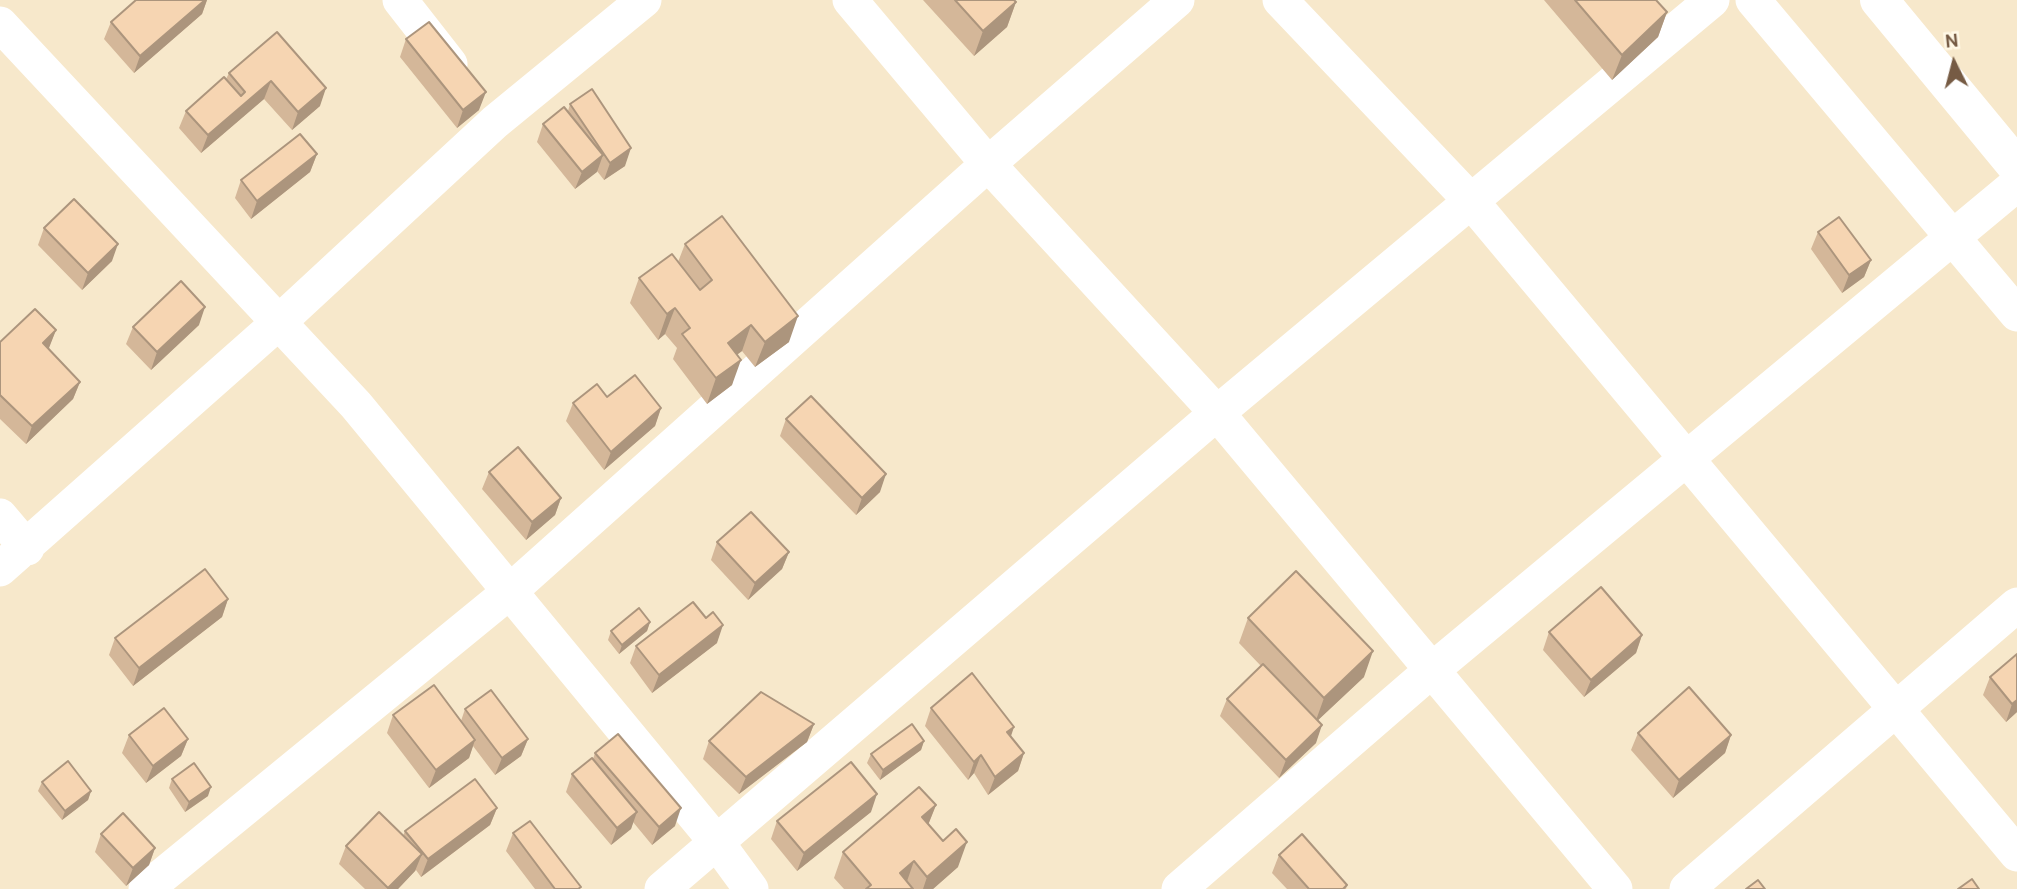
<!DOCTYPE html>
<style>
body{margin:0}
#map{position:relative;width:2017px;height:889px;overflow:hidden;background:#fef5dd;font-family:Overpass,sans-serif}
canvas{display:block}
.north{position:absolute;left:1919px;top:28px;width:70px;height:70px;-webkit-text-stroke:5px #fff8e6;paint-order:stroke;rotate:354deg;font-size:19px;font-weight:700;line-height:28px;text-align:center;color:#765b44}
.north::after{content:'';display:block;margin:auto;width:24px;height:32px;background:#765b44;clip-path:polygon(50% 0,100% 100%,50% 72%,0 100%)}
</style>
<div id="map">
<canvas width="2017" height="889"></canvas>
<div class="north">N</div>
</div>
<script>
const ctx = document.querySelector('canvas').getContext('2d');
ctx.lineJoin = 'round';
function paint(path, color) { ctx.fillStyle = color; ctx.fill(path, 'evenodd'); }
function trace(path, color, width, dash) { ctx.strokeStyle = color; ctx.lineWidth = width; ctx.lineCap = dash ? 'butt' : 'round'; ctx.setLineDash(dash || []); ctx.stroke(path); }
const residential = new Path2D(`
 M 0,0 L 2017,0 L 2017,889 L 0,889 Z`);
const minor = new Path2D(`
 M 400,0 L 450,64
 M 850,0 L 988,164 L 1217,413 L 1615,889
 M 1280,0 L 1471,201 L 2017,854
 M 1753,0 L 2017,314
 M 0,24 L 356,405 L 718,844 L 751,889
 M 0,516 L 27,548
 M 0,569 L 278,323 L 495,122 L 644,0
 M 146,889 L 508,593 L 988,164 L 1177,0
 M 662,889 L 1217,413 L 1712,0
 M 1179,889 L 1432,670 L 2017,184
 M 1687,889 L 2017,605`);
const secondary = new Path2D(`
 M 1879,0 L 2017,167`);
const wall = new Path2D(`
 M 136,0 L 207,0 L 202,14 L 134,73 L 104,39 L 111,22 Z
 M 923,0 L 1014,0 L 1016,2 L 1007,27 L 974,56 Z
 M 1544,0 L 1656,0 L 1667,12 L 1658,37 L 1612,80 Z
 M 277,32 L 320,106 L 292,130 L 264,99 L 201,153 L 179,128 L 186,111 L 226,79 L 229,73 Z
 M 406,39 L 479,110 L 457,128 L 400,57 Z
 M 570,104 L 625,166 L 604,180 L 597,171 L 575,189 L 537,142 L 543,124 L 568,111 Z
 M 317,154 L 310,172 L 251,219 L 235,198 L 241,180 Z
 M 44,228 L 112,261 L 82,290 L 38,245 Z
 M 1818,232 L 1871,260 L 1864,277 L 1842,293 L 1811,249 Z
 M 685,244 L 789,342 L 755,367 L 742,351 L 737,355 L 732,385 L 707,404 L 673,359 L 677,348 L 665,334 L 658,340 L 630,303 L 639,278 L 678,262 Z
 M 199,325 L 151,370 L 126,344 L 133,327 Z
 M 56,330 L 48,349 L 80,382 L 73,399 L 26,444 L 0,419 L 0,342 Z
 M 607,397 L 661,408 L 655,426 L 604,470 L 566,421 L 573,403 Z
 M 786,419 L 880,492 L 856,515 L 780,436 Z
 M 489,472 L 561,498 L 555,515 L 526,540 L 482,489 Z
 M 717,542 L 789,552 L 782,569 L 748,600 L 711,560 Z
 M 228,599 L 222,617 L 133,686 L 109,655 L 115,638 Z
 M 1248,618 L 1364,677 L 1318,720 L 1316,743 L 1279,778 L 1220,716 L 1227,699 L 1261,666 L 1239,643 Z
 M 650,622 L 647,631 L 619,654 L 608,640 L 611,631 Z
 M 1549,632 L 1642,635 L 1636,653 L 1584,697 L 1543,650 Z
 M 717,643 L 652,693 L 630,663 L 636,646 Z
 M 2017,654 L 2017,712 L 2006,722 L 1983,695 L 1990,677 Z
 M 931,708 L 1011,737 L 1024,753 L 1018,771 L 988,795 L 974,773 L 968,780 L 925,726 Z
 M 465,709 L 528,739 L 521,756 L 495,775 L 473,746 L 469,758 L 429,788 L 387,733 L 393,715 L 461,721 Z
 M 814,724 L 807,742 L 739,794 L 703,759 L 709,741 Z
 M 1638,733 L 1731,735 L 1725,753 L 1673,798 L 1631,750 Z
 M 129,735 L 188,739 L 181,756 L 146,783 L 122,753 Z
 M 924,741 L 921,750 L 880,780 L 867,763 L 871,754 Z
 M 595,753 L 675,826 L 652,845 L 633,822 L 631,829 L 611,845 L 566,792 L 572,774 L 593,759 Z
 M 172,779 L 208,796 L 185,812 L 169,788 Z
 M 42,782 L 91,791 L 88,800 L 62,820 L 38,791 Z
 M 936,805 L 928,825 L 958,867 L 933,889 L 844,889 L 834,878 L 843,852 Z
 M 497,808 L 490,825 L 421,877 L 416,870 L 398,889 L 365,889 L 339,864 L 346,846 L 403,836 L 405,831 Z
 M 871,812 L 797,871 L 771,839 L 777,821 Z
 M 513,833 L 580,889 L 535,889 L 506,851 Z
 M 101,834 L 155,848 L 149,865 L 126,886 L 95,852 Z
 M 1279,855 L 1347,885 L 1346,889 L 1287,889 L 1272,873 Z`);
const shadedWall = new Path2D(`
 M 205,0 L 207,0 L 202,14 L 134,73 L 140,56 Z
 M 1016,2 L 1007,27 L 974,56 L 983,31 Z
 M 1667,12 L 1658,37 L 1612,80 L 1622,55 Z
 M 271,81 L 264,99 L 201,153 L 208,135 Z
 M 326,88 L 320,106 L 292,130 L 298,112 Z
 M 486,92 L 479,110 L 457,128 L 463,110 Z
 M 631,148 L 625,166 L 604,180 L 610,163 Z
 M 317,154 L 310,172 L 251,219 L 257,201 Z
 M 603,155 L 597,172 L 575,189 L 582,172 Z
 M 118,244 L 112,261 L 82,290 L 88,273 Z
 M 1871,260 L 1864,277 L 1842,293 L 1849,275 Z
 M 205,307 L 199,325 L 151,370 L 157,352 Z
 M 675,308 L 665,334 L 658,340 L 667,314 Z
 M 798,316 L 789,342 L 755,367 L 765,342 Z
 M 751,325 L 742,351 L 718,368 L 728,343 Z
 M 56,330 L 49,348 L 36,360 L 43,343 Z
 M 741,360 L 732,385 L 707,404 L 716,378 Z
 M 80,382 L 73,399 L 26,444 L 32,426 Z
 M 661,408 L 655,426 L 604,470 L 611,452 Z
 M 886,474 L 880,492 L 856,515 L 862,498 Z
 M 561,498 L 555,515 L 526,540 L 532,522 Z
 M 789,552 L 782,569 L 748,600 L 755,583 Z
 M 228,599 L 222,617 L 133,686 L 139,668 Z
 M 650,622 L 647,631 L 619,654 L 622,645 Z
 M 723,625 L 717,643 L 652,693 L 659,675 Z
 M 1642,635 L 1636,653 L 1584,697 L 1591,680 Z
 M 1373,651 L 1364,677 L 1315,723 L 1324,698 Z
 M 2017,700 L 2017,712 L 2006,722 L 2012,704 Z
 M 814,724 L 807,742 L 739,794 L 746,777 Z
 M 1322,725 L 1316,743 L 1279,778 L 1286,760 Z
 M 1014,727 L 1008,745 L 1007,732 Z
 M 1731,735 L 1725,753 L 1673,798 L 1679,780 Z
 M 188,739 L 181,756 L 146,783 L 153,766 Z
 M 528,739 L 521,756 L 495,775 L 502,758 Z
 M 475,740 L 469,758 L 429,788 L 436,770 Z
 M 924,741 L 921,750 L 880,780 L 883,770 Z
 M 1024,753 L 1018,771 L 988,795 L 995,777 Z
 M 981,755 L 974,773 L 968,780 L 974,762 Z
 M 211,787 L 208,796 L 185,812 L 189,802 Z
 M 91,791 L 88,800 L 62,820 L 65,811 Z
 M 877,794 L 871,812 L 797,871 L 804,853 Z
 M 936,805 L 926,830 L 922,817 Z
 M 497,808 L 490,825 L 421,877 L 428,859 Z
 M 681,808 L 675,826 L 652,845 L 659,827 Z
 M 637,812 L 631,829 L 611,845 L 617,828 Z
 M 967,842 L 958,867 L 933,889 L 923,889 L 927,877 Z
 M 155,848 L 149,865 L 126,886 L 133,868 Z
 M 422,854 L 415,871 L 398,889 L 388,889 Z
 M 914,861 L 905,887 L 900,873 Z`);
const building = new Path2D(`
 M 136,0 L 205,0 L 140,56 L 111,22 Z
 M 955,0 L 1014,0 L 1016,2 L 983,31 Z
 M 1575,0 L 1656,0 L 1667,12 L 1622,55 Z
 M 429,22 L 486,92 L 463,110 L 406,39 Z
 M 277,32 L 326,88 L 298,112 L 271,81 L 208,135 L 186,111 L 224,77 L 241,96 L 245,92 L 229,73 Z
 M 592,89 L 631,148 L 610,163 L 570,104 Z
 M 564,107 L 603,155 L 582,172 L 543,124 Z
 M 300,134 L 317,154 L 257,201 L 241,180 Z
 M 74,199 L 118,244 L 88,273 L 44,228 Z
 M 722,216 L 798,316 L 765,342 L 751,325 L 728,343 L 741,360 L 716,378 L 682,334 L 690,328 L 675,308 L 667,314 L 639,278 L 672,254 L 700,290 L 712,280 L 685,244 Z
 M 1839,217 L 1871,260 L 1849,275 L 1818,232 Z
 M 181,281 L 205,307 L 157,352 L 133,327 Z
 M 35,309 L 56,330 L 43,343 L 80,382 L 32,426 L 0,395 L 0,342 Z
 M 635,375 L 661,408 L 611,452 L 573,403 L 597,384 L 607,397 Z
 M 811,396 L 886,474 L 862,498 L 786,419 Z
 M 518,447 L 561,498 L 532,522 L 489,472 Z
 M 751,512 L 789,552 L 755,583 L 717,542 Z
 M 205,569 L 228,599 L 139,668 L 115,638 Z
 M 1296,571 L 1373,651 L 1324,698 L 1248,618 Z
 M 1601,587 L 1642,635 L 1591,680 L 1549,632 Z
 M 693,602 L 706,618 L 713,612 L 723,625 L 659,675 L 636,646 Z
 M 639,608 L 650,622 L 622,645 L 611,631 Z
 M 2017,654 L 2017,700 L 2012,704 L 1990,677 Z
 M 1263,664 L 1322,725 L 1286,760 L 1227,699 Z
 M 972,673 L 1014,727 L 1007,732 L 1024,753 L 995,777 L 981,755 L 974,762 L 931,708 Z
 M 434,685 L 475,740 L 436,770 L 393,715 Z
 M 1689,687 L 1731,735 L 1679,780 L 1638,733 Z
 M 491,690 L 528,739 L 502,758 L 465,709 Z
 M 761,692 L 814,724 L 746,777 L 709,741 Z
 M 164,708 L 188,739 L 153,766 L 129,735 Z
 M 912,724 L 924,741 L 883,770 L 871,754 Z
 M 618,734 L 681,808 L 659,827 L 595,753 Z
 M 592,758 L 637,812 L 617,828 L 572,774 Z
 M 68,761 L 91,791 L 65,811 L 42,782 Z
 M 851,762 L 877,794 L 804,853 L 777,821 Z
 M 194,763 L 211,787 L 189,802 L 172,779 Z
 M 475,779 L 497,808 L 428,859 L 405,831 Z
 M 919,787 L 936,805 L 922,817 L 943,841 L 956,829 L 967,842 L 927,877 L 914,861 L 900,873 L 913,889 L 866,889 L 871,885 L 843,852 Z
 M 379,812 L 422,854 L 388,888 L 346,846 Z
 M 123,813 L 155,848 L 133,868 L 101,834 Z
 M 530,821 L 581,887 L 578,889 L 555,889 L 513,833 Z
 M 1302,834 L 1347,885 L 1343,889 L 1309,889 L 1279,855 Z
 M 1972,879 L 1979,889 L 1958,889 Z
 M 1758,880 L 1765,889 L 1746,889 Z`);
paint(residential, '#f7e8cb');
trace(minor, '#fff', 35);
trace(secondary, '#fff', 38);
paint(wall, '#d4b799');
paint(shadedWall, '#ac957d');
paint(building, '#f6d5b2');
trace(building, '#ac957d', 2);
</script>
